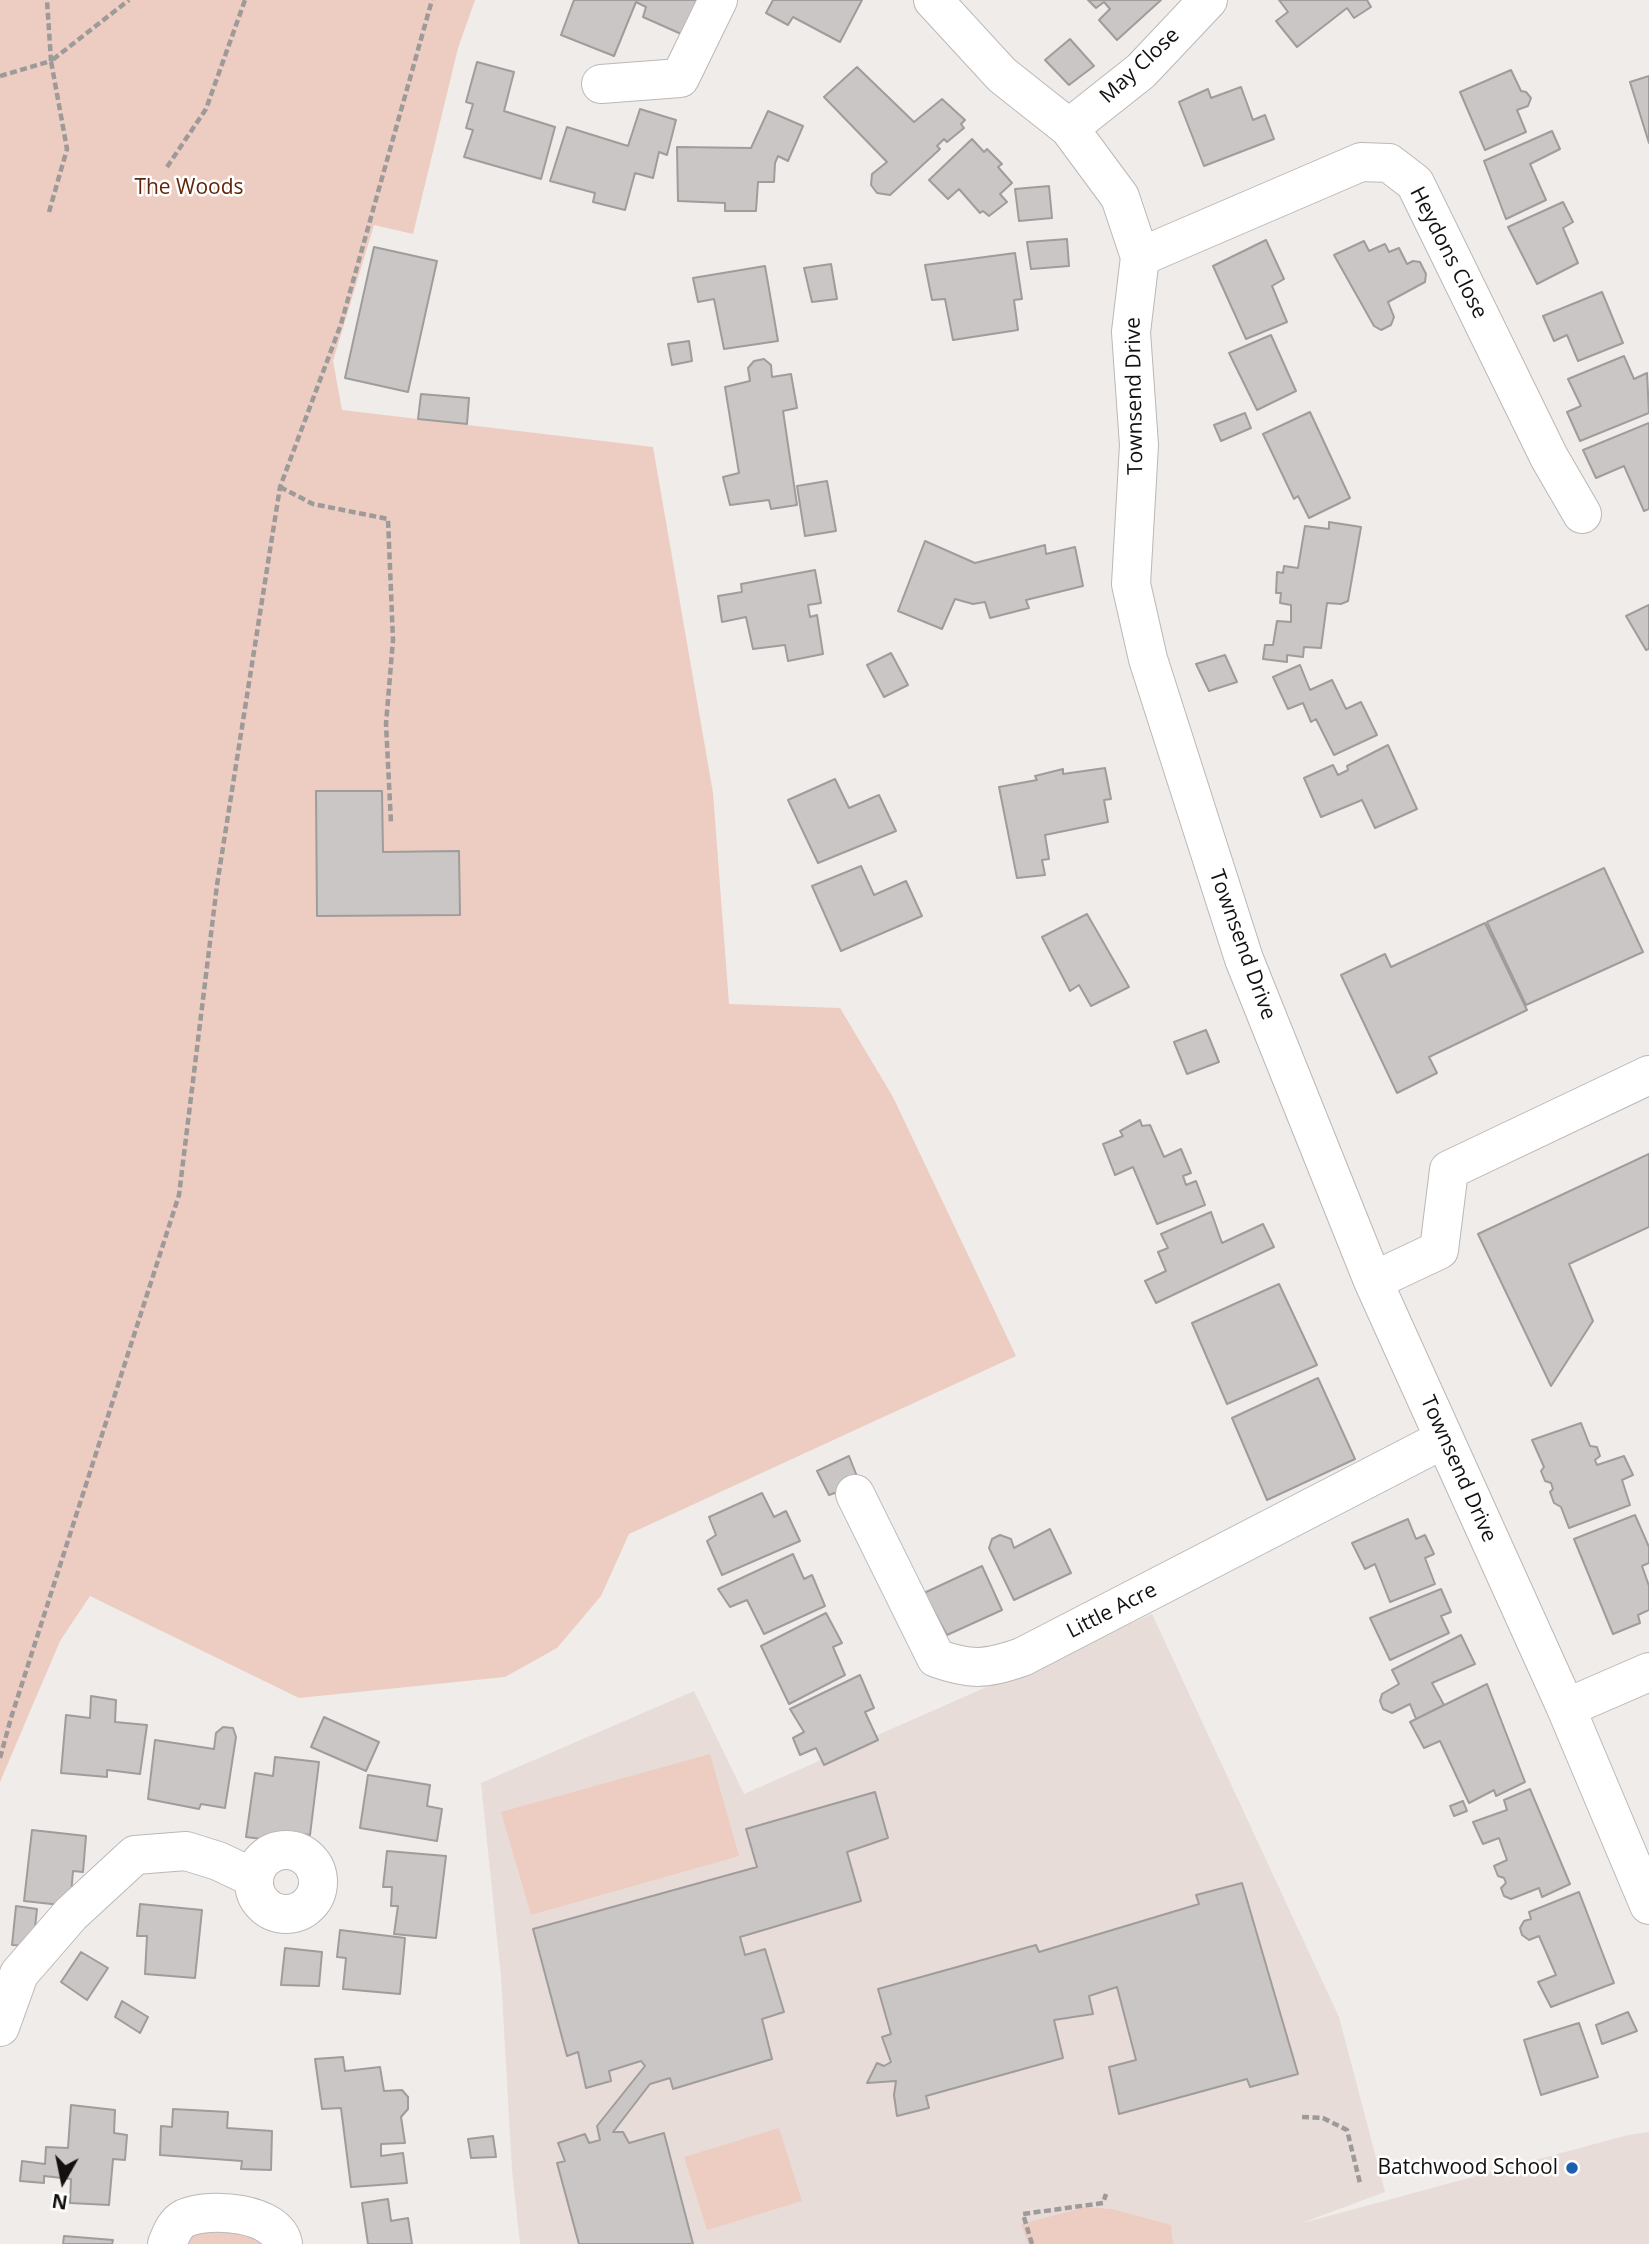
<!DOCTYPE html>
<style>
body{margin:0}
#map{position:relative;width:1649px;height:2244px;overflow:hidden;background:#efecea;font-family:"Open Sans",sans-serif}
canvas{display:block}
.north{position:absolute;left:28px;top:2146px;width:70px;height:70px;-webkit-text-stroke:5px #fff;paint-order:stroke;rotate:189deg;font-size:19px;font-weight:700;line-height:28px;text-align:center;color:#121110}
.north::after{content:'';display:block;margin:auto;width:24px;height:32px;background:#121110;clip-path:polygon(50% 0,100% 100%,50% 72%,0 100%)}
</style>
<div id="map">
<canvas width="1649" height="2244"></canvas>
<div class="north">N</div>
</div>
<script>
const ctx = document.querySelector('canvas').getContext('2d');
ctx.lineJoin = 'round';
function paint(path, color) { ctx.fillStyle = color; ctx.fill(path, 'evenodd'); }
function trace(path, color, width, dash) { ctx.strokeStyle = color; ctx.lineWidth = width; ctx.lineCap = dash ? 'butt' : 'round'; ctx.setLineDash(dash || []); ctx.stroke(path); }
function label(font, color, halo, rows, align = 'center') {
  ctx.font = font + ' "Open Sans",sans-serif'; ctx.lineWidth = 5; ctx.setLineDash([]); ctx.textBaseline = 'middle'; ctx.strokeStyle = halo; ctx.fillStyle = color; for (const [text, x, y, turn = 0] of rows) {
    ctx.save(); ctx.translate(x, y); ctx.rotate((+turn || 0) * Math.PI / 180); ctx.textAlign = isNaN(turn) ? turn : align; if (halo) ctx.strokeText(text, 0, 0); ctx.fillText(text, 0, 0); ctx.restore();
  }
}
const built = new Path2D(`
 M 1152,1614 L 1339,2017 L 1385,2192 L 1299,2224 L 1628,2135 L 1649,2132 L 1649,2244 L 520,2244 L 512,2170 L 501,1977 L 481,1783 L 694,1691 L 744,1794 Z`);
const green = new Path2D(`
 M 0,0 L 475,0 L 458,48 L 413,234 L 374,225 L 333,361 L 342,410 L 653,447 L 713,793 L 729,1004 L 840,1008 L 893,1097 L 1016,1356 L 629,1534 L 601,1596 L 557,1648 L 505,1677 L 299,1698 L 90,1596 L 60,1641 L 0,1782 Z
 M 710,1754 L 739,1856 L 531,1915 L 501,1812 Z
 M 779,2128 L 802,2201 L 707,2230 L 684,2157 Z
 M 1086,2207 L 1112,2209 L 1171,2225 L 1173,2244 L 1028,2244 L 1021,2224 Z
 M 218,2226 L 257,2238 L 261,2244 L 187,2244 C 194,2232 204,2228 218,2226 Z`);
const building = new Path2D(`
 M 574,0 L 704,0 L 688,37 L 643,17 L 646,7 L 636,2 L 614,56 L 561,35 Z
 M 773,0 L 862,0 L 840,42 L 793,17 L 788,25 L 766,13 Z
 M 1088,0 L 1161,0 L 1117,40 L 1099,20 L 1110,9 L 1104,2 L 1096,8 Z
 M 1279,0 L 1367,0 L 1371,7 L 1354,18 L 1347,8 L 1297,47 L 1276,21 L 1288,12 Z
 M 1070,39 L 1094,66 L 1069,85 L 1045,60 Z
 M 477,62 L 514,72 L 504,111 L 555,127 L 541,179 L 464,157 L 473,130 L 466,128 L 473,104 L 466,102 Z
 M 857,67 L 914,122 L 942,99 L 965,120 L 961,124 L 964,128 L 947,142 L 944,139 L 937,146 L 940,149 L 890,195 L 877,193 L 871,185 L 872,174 L 887,162 L 824,97 Z
 M 1511,70 L 1521,91 L 1526,92 L 1531,98 L 1528,106 L 1517,110 L 1526,132 L 1485,150 L 1460,92 Z
 M 1649,76 L 1649,143 L 1630,82 Z
 M 1241,87 L 1253,120 L 1265,115 L 1274,139 L 1204,166 L 1179,102 L 1208,89 L 1211,98 Z
 M 640,109 L 676,120 L 667,155 L 659,152 L 653,178 L 635,173 L 625,210 L 593,202 L 595,193 L 550,181 L 567,127 L 628,146 Z
 M 768,111 L 803,126 L 788,161 L 778,156 L 775,163 L 774,182 L 758,182 L 756,211 L 725,211 L 725,203 L 678,201 L 677,147 L 751,148 Z
 M 1552,131 L 1560,149 L 1530,164 L 1546,200 L 1506,219 L 1484,161 Z
 M 972,139 L 984,152 L 987,149 L 1002,164 L 998,167 L 1012,183 L 1000,194 L 1007,202 L 989,216 L 983,211 L 980,213 L 959,189 L 948,199 L 929,180 Z
 M 1049,186 L 1052,218 L 1019,221 L 1015,189 Z
 M 1563,202 L 1573,222 L 1563,228 L 1578,263 L 1537,284 L 1508,227 Z
 M 1067,239 L 1069,266 L 1031,269 L 1027,242 Z
 M 1266,240 L 1284,279 L 1272,286 L 1287,322 L 1246,339 L 1213,266 Z
 M 1364,241 L 1369,251 L 1385,244 L 1389,252 L 1399,248 L 1407,264 L 1413,261 L 1420,262 L 1426,274 L 1425,282 L 1388,302 L 1394,317 L 1391,325 L 1381,330 L 1374,326 L 1334,255 Z
 M 374,247 L 437,261 L 408,392 L 345,378 Z
 M 1015,253 L 1022,299 L 1014,300 L 1018,330 L 953,340 L 945,299 L 932,300 L 925,265 Z
 M 831,264 L 837,299 L 812,302 L 804,268 Z
 M 765,266 L 778,341 L 724,349 L 714,299 L 698,302 L 693,278 Z
 M 1602,292 L 1623,343 L 1578,361 L 1567,335 L 1554,341 L 1543,316 Z
 M 1271,335 L 1296,391 L 1257,410 L 1229,353 Z
 M 689,341 L 692,361 L 672,365 L 668,344 Z
 M 1624,356 L 1634,379 L 1647,373 L 1649,413 L 1580,441 L 1567,412 L 1581,406 L 1568,379 Z
 M 764,359 L 771,365 L 772,377 L 791,374 L 797,408 L 783,411 L 797,505 L 771,509 L 769,500 L 730,505 L 723,477 L 739,473 L 725,387 L 750,381 L 748,368 L 754,361 Z
 M 421,394 L 469,398 L 467,424 L 418,419 Z
 M 1310,412 L 1350,498 L 1309,518 L 1298,496 L 1294,499 L 1263,434 Z
 M 1245,413 L 1251,428 L 1221,441 L 1214,425 Z
 M 1649,423 L 1649,509 L 1644,511 L 1624,466 L 1596,478 L 1583,450 Z
 M 827,481 L 836,531 L 805,536 L 797,486 Z
 M 1329,522 L 1361,527 L 1348,601 L 1341,604 L 1327,603 L 1321,648 L 1304,647 L 1303,657 L 1287,655 L 1287,662 L 1263,659 L 1265,645 L 1273,645 L 1277,621 L 1291,622 L 1291,605 L 1280,603 L 1281,593 L 1276,593 L 1277,572 L 1283,573 L 1284,566 L 1298,568 L 1305,526 L 1329,529 Z
 M 925,541 L 975,563 L 1045,545 L 1046,554 L 1075,547 L 1083,586 L 1026,600 L 1029,608 L 990,618 L 985,602 L 973,604 L 955,599 L 942,629 L 898,611 Z
 M 815,570 L 821,603 L 808,605 L 810,617 L 817,615 L 823,654 L 788,661 L 785,645 L 753,649 L 746,617 L 722,622 L 718,596 L 742,592 L 741,584 Z
 M 1649,605 L 1649,649 L 1646,650 L 1626,616 Z
 M 891,653 L 908,685 L 884,697 L 867,665 Z
 M 1225,655 L 1237,682 L 1209,691 L 1196,664 Z
 M 1300,665 L 1310,690 L 1332,680 L 1346,709 L 1361,702 L 1377,735 L 1334,755 L 1316,719 L 1311,722 L 1303,703 L 1288,709 L 1273,677 Z
 M 1388,745 L 1417,809 L 1375,828 L 1362,800 L 1321,817 L 1304,778 L 1333,765 L 1338,775 L 1348,770 L 1347,766 Z
 M 1105,768 L 1111,799 L 1104,800 L 1108,822 L 1045,835 L 1049,859 L 1042,860 L 1045,875 L 1017,878 L 999,787 L 1037,780 L 1035,776 L 1063,769 L 1063,774 Z
 M 835,779 L 849,808 L 879,795 L 896,831 L 818,863 L 788,800 Z
 M 316,791 L 382,791 L 383,852 L 459,851 L 460,915 L 317,916 Z
 M 861,866 L 874,895 L 906,881 L 922,916 L 841,951 L 812,886 Z
 M 1604,868 L 1643,952 L 1526,1005 L 1487,922 Z
 M 1087,914 L 1129,987 L 1091,1006 L 1079,985 L 1070,991 L 1042,937 Z
 M 1485,923 L 1527,1010 L 1429,1057 L 1437,1073 L 1397,1093 L 1341,975 L 1385,954 L 1391,967 Z
 M 1206,1030 L 1219,1062 L 1187,1074 L 1174,1042 Z
 M 1140,1120 L 1142,1126 L 1150,1125 L 1164,1157 L 1181,1149 L 1191,1173 L 1183,1176 L 1186,1185 L 1196,1181 L 1205,1205 L 1157,1224 L 1133,1167 L 1115,1175 L 1103,1144 L 1123,1136 L 1120,1131 Z
 M 1649,1154 L 1649,1227 L 1569,1264 L 1593,1321 L 1551,1386 L 1478,1234 Z
 M 1211,1212 L 1222,1243 L 1263,1224 L 1274,1247 L 1156,1303 L 1145,1281 L 1166,1271 L 1158,1252 L 1168,1248 L 1161,1234 Z
 M 1279,1284 L 1317,1365 L 1227,1404 L 1192,1323 Z
 M 1318,1378 L 1355,1459 L 1267,1500 L 1232,1418 Z
 M 1581,1423 L 1590,1446 L 1597,1447 L 1600,1456 L 1595,1460 L 1597,1465 L 1624,1456 L 1633,1475 L 1622,1480 L 1630,1505 L 1569,1528 L 1561,1507 L 1554,1503 L 1550,1492 L 1553,1489 L 1551,1483 L 1545,1481 L 1541,1471 L 1544,1467 L 1532,1440 Z
 M 849,1456 L 860,1484 L 829,1495 L 817,1471 Z
 M 762,1493 L 774,1517 L 786,1511 L 800,1541 L 722,1575 L 707,1541 L 716,1535 L 709,1517 Z
 M 1635,1515 L 1649,1547 L 1649,1563 L 1642,1566 L 1649,1586 L 1649,1610 L 1638,1615 L 1640,1623 L 1613,1634 L 1574,1539 Z
 M 1408,1519 L 1416,1539 L 1425,1535 L 1434,1554 L 1425,1558 L 1435,1584 L 1390,1602 L 1375,1564 L 1365,1569 L 1352,1543 Z
 M 1050,1529 L 1071,1573 L 1014,1600 L 989,1548 L 992,1539 L 1000,1535 L 1011,1539 L 1014,1548 Z
 M 793,1554 L 804,1579 L 812,1575 L 825,1606 L 764,1634 L 747,1600 L 730,1607 L 718,1589 Z
 M 982,1566 L 1002,1610 L 947,1635 L 924,1593 Z
 M 1441,1589 L 1451,1612 L 1441,1616 L 1449,1633 L 1390,1660 L 1370,1618 Z
 M 826,1613 L 842,1643 L 833,1647 L 845,1675 L 789,1704 L 761,1646 Z
 M 1461,1635 L 1475,1664 L 1432,1683 L 1444,1705 L 1416,1719 L 1410,1704 L 1392,1713 L 1383,1709 L 1380,1701 L 1382,1694 L 1399,1684 L 1392,1670 Z
 M 860,1675 L 874,1708 L 865,1712 L 878,1740 L 824,1765 L 816,1748 L 800,1755 L 793,1738 L 804,1732 L 790,1709 Z
 M 1487,1684 L 1525,1782 L 1496,1796 L 1494,1790 L 1469,1803 L 1440,1741 L 1424,1748 L 1410,1722 Z
 M 91,1696 L 116,1700 L 115,1722 L 147,1725 L 140,1774 L 107,1770 L 107,1777 L 61,1773 L 66,1715 L 90,1718 Z
 M 324,1717 L 379,1742 L 366,1771 L 311,1747 Z
 M 223,1727 L 233,1728 L 236,1737 L 225,1808 L 201,1804 L 199,1809 L 148,1799 L 155,1740 L 214,1749 L 216,1733 Z
 M 275,1757 L 319,1762 L 310,1835 L 279,1832 L 278,1841 L 246,1837 L 255,1773 L 273,1776 Z
 M 368,1775 L 430,1785 L 427,1806 L 442,1809 L 437,1841 L 360,1828 Z
 M 1530,1789 L 1570,1884 L 1542,1897 L 1539,1888 L 1511,1899 L 1504,1896 L 1501,1888 L 1506,1883 L 1504,1878 L 1498,1876 L 1494,1866 L 1507,1860 L 1499,1838 L 1483,1844 L 1473,1822 L 1507,1810 L 1504,1800 Z
 M 875,1792 L 888,1838 L 847,1852 L 861,1901 L 740,1937 L 745,1955 L 765,1949 L 784,2012 L 762,2019 L 772,2059 L 673,2089 L 670,2078 L 650,2084 L 613,2132 L 623,2132 L 629,2143 L 664,2133 L 693,2244 L 579,2244 L 557,2163 L 565,2161 L 558,2143 L 585,2134 L 589,2143 L 600,2140 L 597,2126 L 645,2066 L 641,2061 L 609,2071 L 611,2081 L 586,2088 L 578,2052 L 567,2056 L 533,1929 L 757,1867 L 746,1829 Z
 M 1463,1801 L 1467,1811 L 1454,1816 L 1450,1806 Z
 M 32,1830 L 86,1836 L 83,1872 L 73,1871 L 70,1906 L 24,1901 Z
 M 387,1851 L 446,1856 L 436,1938 L 394,1934 L 398,1906 L 391,1906 L 392,1887 L 383,1887 Z
 M 1242,1883 L 1298,2074 L 1250,2087 L 1247,2079 L 1119,2114 L 1109,2067 L 1136,2060 L 1117,1987 L 1089,1996 L 1093,2014 L 1054,2020 L 1063,2058 L 926,2096 L 929,2108 L 897,2116 L 894,2095 L 896,2081 L 867,2083 L 877,2063 L 884,2066 L 891,2062 L 882,2037 L 891,2034 L 878,1989 L 1036,1945 L 1039,1952 L 1199,1904 L 1196,1895 Z
 M 1579,1892 L 1614,1983 L 1551,2007 L 1538,1982 L 1556,1975 L 1539,1936 L 1529,1940 L 1522,1935 L 1520,1928 L 1524,1921 L 1531,1919 L 1529,1912 Z
 M 140,1904 L 202,1910 L 195,1978 L 145,1974 L 147,1936 L 137,1936 Z
 M 16,1906 L 37,1909 L 33,1946 L 12,1945 Z
 M 340,1930 L 405,1938 L 400,1994 L 343,1989 L 346,1958 L 337,1957 Z
 M 285,1948 L 322,1952 L 319,1986 L 281,1985 Z
 M 81,1952 L 108,1968 L 87,2000 L 61,1982 Z
 M 122,2001 L 148,2017 L 140,2033 L 115,2017 Z
 M 1628,2012 L 1637,2031 L 1602,2044 L 1596,2025 Z
 M 1579,2023 L 1598,2077 L 1541,2095 L 1524,2040 Z
 M 343,2057 L 345,2071 L 380,2067 L 384,2091 L 402,2090 L 408,2097 L 408,2109 L 401,2117 L 405,2143 L 381,2144 L 381,2156 L 403,2153 L 407,2183 L 351,2187 L 341,2108 L 322,2109 L 315,2059 Z
 M 71,2105 L 115,2110 L 114,2133 L 127,2135 L 125,2160 L 113,2159 L 109,2205 L 70,2203 L 71,2179 L 44,2176 L 44,2183 L 20,2181 L 22,2161 L 45,2164 L 46,2147 L 68,2148 Z
 M 173,2109 L 228,2112 L 227,2128 L 272,2131 L 271,2170 L 241,2169 L 242,2161 L 160,2155 L 161,2126 L 172,2127 Z
 M 493,2136 L 496,2157 L 471,2158 L 468,2139 Z
 M 388,2199 L 391,2221 L 408,2218 L 412,2244 L 368,2244 L 362,2203 Z
 M 64,2236 L 113,2240 L 112,2244 L 63,2244 Z`);
const path = new Path2D(`
 M 0,76 L 51,61 L 47,0
 M 167,167 L 206,109 L 245,0
 M 49,212 L 67,149 L 51,61 L 129,0
 M 280,487 L 313,504 L 388,519 L 393,640 L 386,724 L 391,823
 M 0,1758 L 11,1718 L 179,1195 L 217,885 L 280,487 L 341,324 L 432,0
 M 1302,2117 L 1323,2118 L 1347,2130 L 1360,2183
 M 1032,2244 L 1023,2214 L 1103,2203 L 1106,2194`);
const street = new Path2D(`
 M 933,0 L 1002,75 L 1069,128 L 1120,197 L 1140,257 L 1131,332 L 1139,445 L 1131,584 L 1148,659 L 1244,959 L 1373,1281 L 1566,1708 L 1649,1905
 M 601,84 L 680,78 L 718,0
 M 1069,128 L 1141,71 L 1208,0
 M 1140,257 L 1361,162 L 1389,163 L 1415,183 L 1549,457 L 1582,514
 M 1373,1281 L 1439,1250 L 1449,1170 L 1649,1075
 M 855,1494 L 936,1658 C 972,1671 987,1669 1022,1657 L 1444,1439
 M 1566,1708 L 1649,1672
 M254 1882a32 32 0 1 1 64 0a32 32 0 1 1-64 0Z
 M 0,2027 L 19,1974 L 71,1914 L 135,1855 L 186,1851 L 218,1861 L 254,1878
 M 167,2244 C 171,2234 175,2223 185,2218 C 210,2207 277,2212 283,2244`);
const markers = [
 [1572,2168,7,"#1a60af"]
];
const streetNames = [
 ["May Close",1140,66,-43],
 ["Heydons Close",1448,253,63],
 ["Townsend Drive",1135,396,-91],
 ["Townsend Drive",1242,945,70],
 ["Townsend Drive",1458,1469,66],
 ["Little Acre",1112,1611,-27]
];
const parkNames = [
 ["The Woods",189,188]
];
const poiNames = [
 ["Batchwood School",1558,2168]
];
paint(built, '#e8dcd8');
paint(green, '#edcdc1');
paint(building, '#cac6c5');
trace(building, '#9f9c9b', 2);
trace(street, '#bbb8b6', 40);
trace(path, '#9d9a99', 4.5, [7, 3.5]);
trace(street, '#fff', 38);
for (const [x, y, r, color] of markers) { const dot = new Path2D(); dot.arc(x, y, r, 0, 2 * Math.PI); ctx.fillStyle = color; ctx.fill(dot); trace(dot, '#fff', 2.5); }
label('21px', '#121110', '#fff', streetNames);
label('21px', '#61250a', '#fff', parkNames);
label('21px', '#121110', '#fff', poiNames, 'right');
</script>
